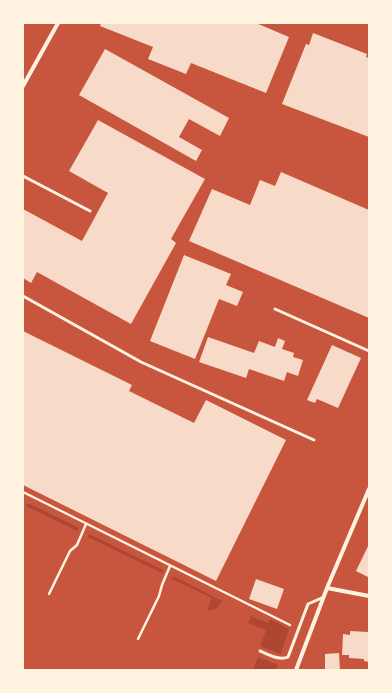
<!DOCTYPE html>
<style>
body{margin:0}
#map{position:relative;width:392px;height:693px;overflow:hidden;background:#c8553d;font-family:"Archivo Narrow",sans-serif}
canvas{display:block}
.frame{position:absolute;inset:0;border:24px solid #fff3e0;pointer-events:none}
</style>
<div id="map">
<canvas width="392" height="693"></canvas>
<div class="frame"></div>
</div>
<script>
const ctx = document.querySelector('canvas').getContext('2d');
ctx.lineJoin = 'round';
function paint(path, color) { ctx.fillStyle = color; ctx.fill(path, 'evenodd'); }
function trace(path, color, width, dash) { ctx.strokeStyle = color; ctx.lineWidth = width; ctx.lineCap = dash ? 'butt' : 'round'; ctx.setLineDash(dash || []); ctx.stroke(path); }
const green = new Path2D(`
 M 28,503 L 79,528 L 77,531 L 26,506 Z
 M 89,534 L 163,570 L 162,573 L 88,537 Z
 M 173,576 L 222,601 C 218,608 215,611 207,610 L 212,598 L 172,579 Z
 M 251,616 L 268,623 L 270,619 L 289,629 L 281,654 L 262,647 L 261,644 L 266,630 L 248,623 Z
 M 258,657 L 278,665 L 276,670 L 253,670 Z`);
const building = new Path2D(`
 M 101,23 L 256,23 L 289,37 L 266,93 L 191,63 L 186,74 L 148,59 L 153,47 L 100,26 Z
 M 313,33 L 367,54 L 366,57 L 369,58 L 369,137 L 282,104 L 306,44 L 309,45 Z
 M 105,49 L 229,118 L 220,136 L 189,119 L 179,137 L 202,150 L 196,161 L 79,95 Z
 M 98,120 L 205,179 L 171,239 L 176,243 L 131,324 L 37,272 L 31,283 L 23,278 L 23,209 L 82,241 L 108,193 L 69,171 Z
 M 281,172 L 369,210 L 369,318 L 189,241 L 212,189 L 250,205 L 260,180 L 275,186 Z
 M 184,255 L 231,274 L 226,285 L 243,292 L 237,306 L 219,299 L 195,359 L 150,341 Z
 M 23,331 L 132,385 L 129,391 L 194,423 L 206,400 L 286,440 L 216,581 L 23,485 Z
 M 208,337 L 254,353 L 259,341 L 275,347 L 278,338 L 285,341 L 282,349 L 294,353 L 293,357 L 303,360 L 298,376 L 287,372 L 284,381 L 249,369 L 246,378 L 199,362 Z
 M 332,345 L 361,358 L 338,408 L 317,399 L 315,403 L 307,400 Z
 M 369,544 L 369,576 L 368,577 L 356,571 Z
 M 256,579 L 284,589 L 277,609 L 249,599 Z
 M 350,631 L 369,632 L 369,662 L 364,661 L 364,659 L 349,658 L 349,655 L 342,655 L 343,634 L 350,635 Z
 M 339,653 L 340,670 L 325,670 L 325,654 Z`);
const path = new Path2D(`
 M 23,492 L 290,625
 M 49,594 L 70,551 L 77,545 L 86,524
 M 138,639 L 159,596 L 162,585 L 170,566`);
const service = new Path2D(`
 M 23,176 L 90,211
 M 23,296 L 141,362 L 314,440
 M 275,309 L 369,351
 M 260,651 C 268,654 279,661 288,657 L 308,604 L 324,597`);
const minor = new Path2D(`
 M 23,86 L 58,23
 M 327,588 L 369,596
 M 296,670 L 327,588 L 369,489`);
paint(green, '#ae4732');
paint(building, '#f7dbc8');
trace(path, '#fff3e0', 2.5);
trace(service, '#fff3e0', 3);
trace(minor, '#fff3e0', 4);
</script>
